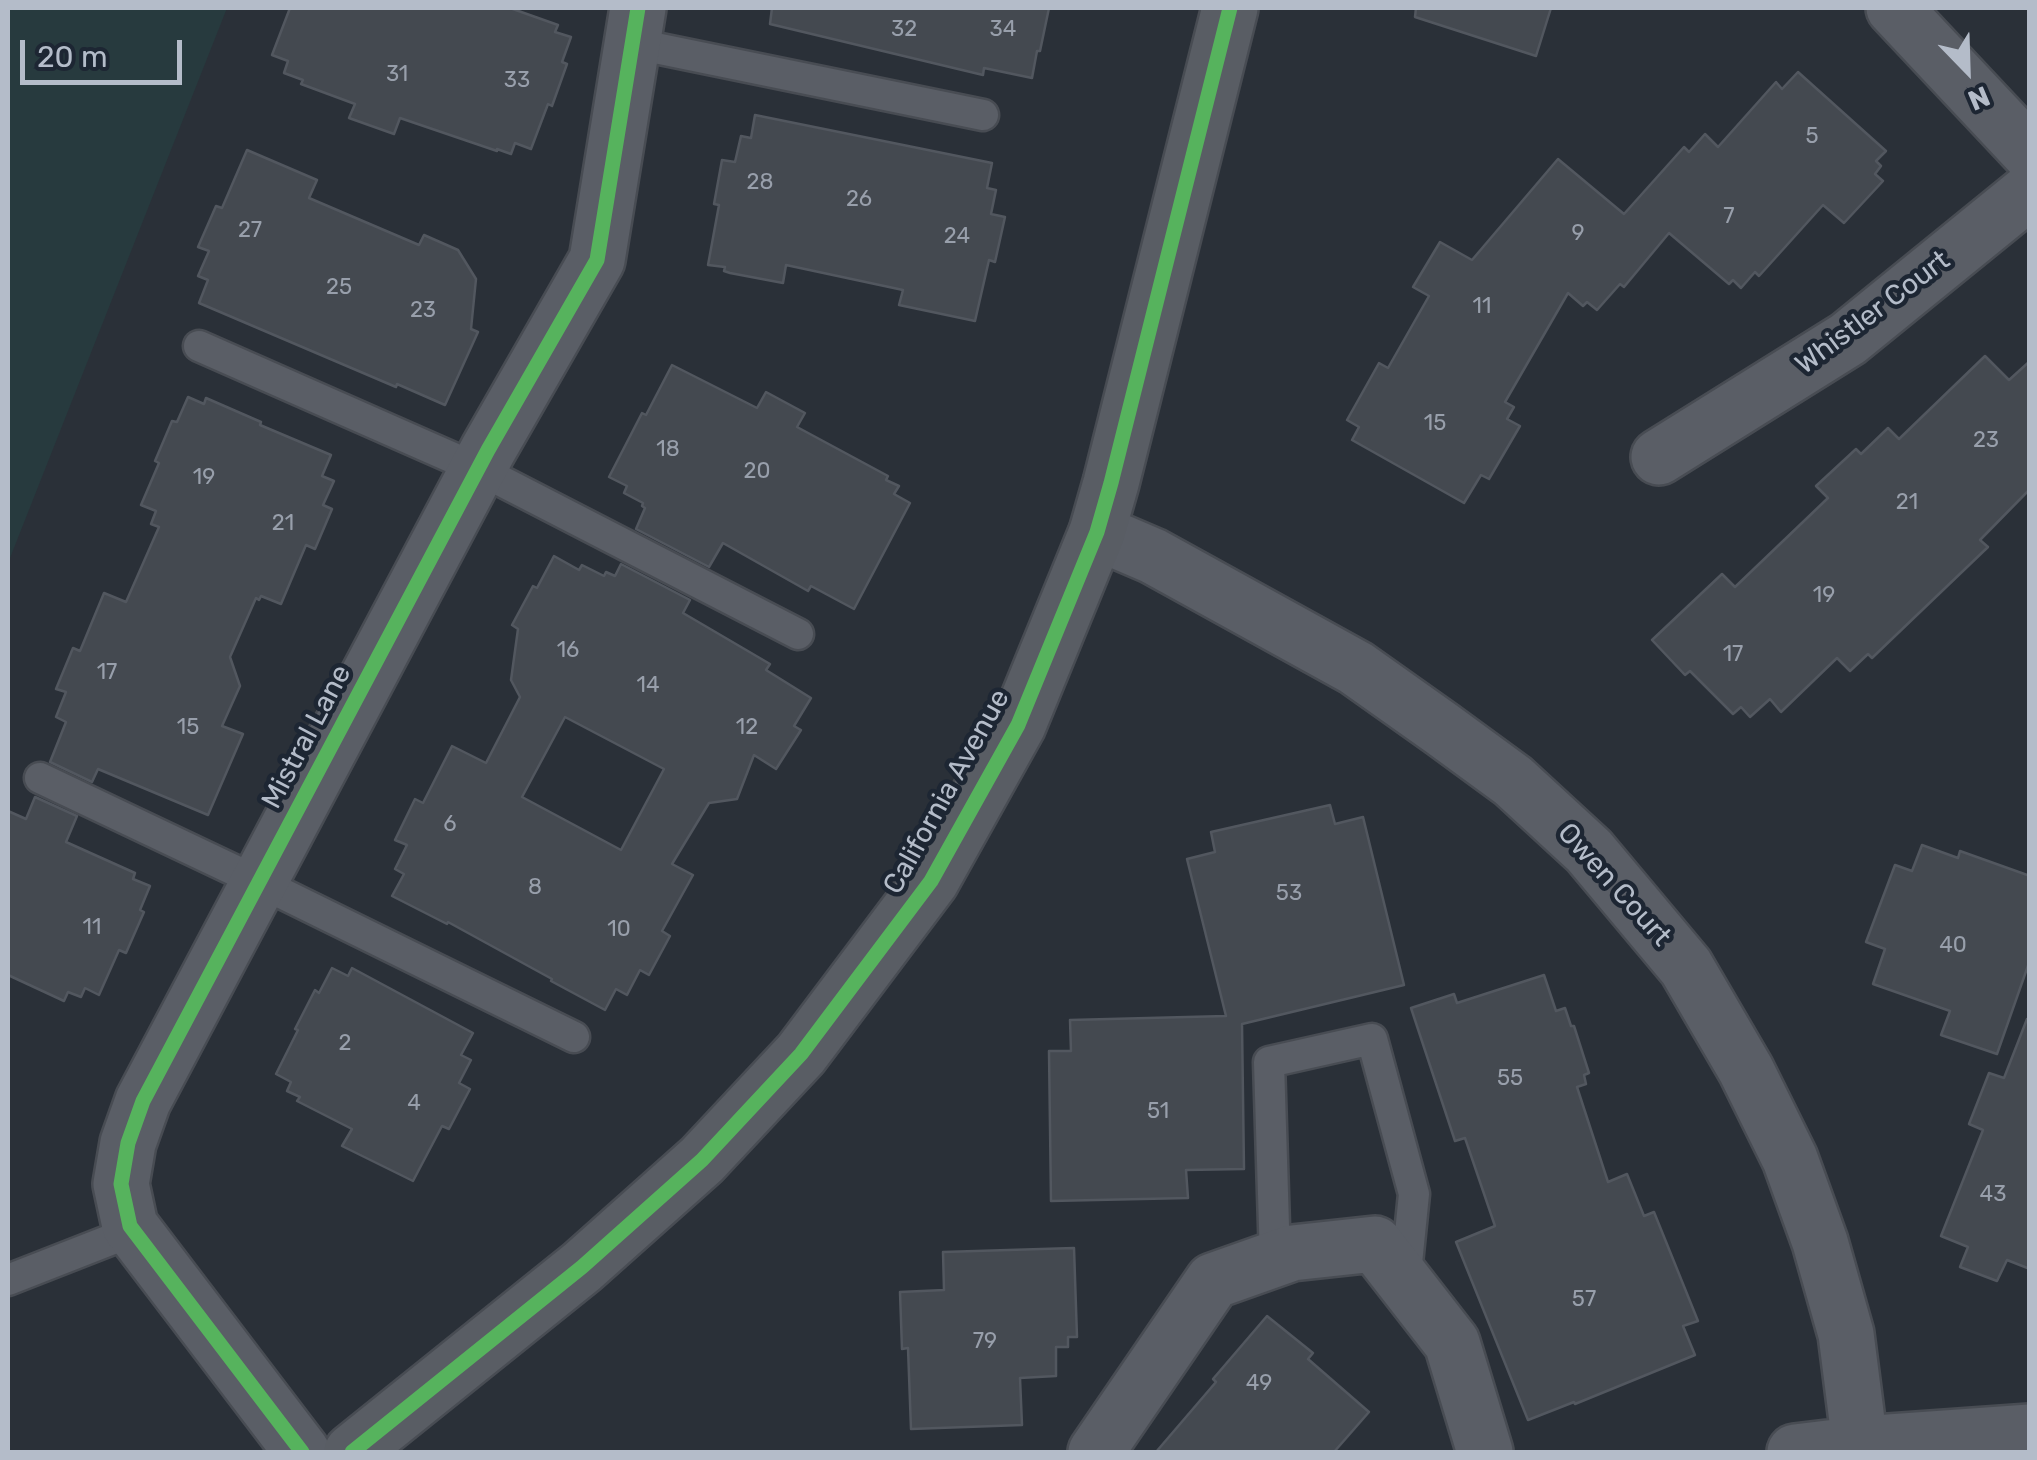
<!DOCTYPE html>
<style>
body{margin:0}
#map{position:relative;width:2037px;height:1460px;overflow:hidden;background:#2a3038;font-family:Rubik,sans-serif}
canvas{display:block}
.frame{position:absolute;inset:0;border:10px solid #b4bcc9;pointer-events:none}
.north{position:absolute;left:1917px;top:20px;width:100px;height:100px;-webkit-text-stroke:8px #1d2633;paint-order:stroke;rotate:157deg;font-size:28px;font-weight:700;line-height:40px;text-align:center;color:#b4bcc9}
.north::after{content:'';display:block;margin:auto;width:35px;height:45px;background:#b4bcc9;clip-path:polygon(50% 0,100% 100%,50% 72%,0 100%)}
.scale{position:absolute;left:20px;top:40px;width:162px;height:45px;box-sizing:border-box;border:5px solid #b4bcc9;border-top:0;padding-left:12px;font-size:30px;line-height:35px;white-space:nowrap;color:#b4bcc9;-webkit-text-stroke:8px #1d2633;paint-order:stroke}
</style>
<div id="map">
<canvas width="2037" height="1460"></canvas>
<div class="frame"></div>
<div class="north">N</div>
<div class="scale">20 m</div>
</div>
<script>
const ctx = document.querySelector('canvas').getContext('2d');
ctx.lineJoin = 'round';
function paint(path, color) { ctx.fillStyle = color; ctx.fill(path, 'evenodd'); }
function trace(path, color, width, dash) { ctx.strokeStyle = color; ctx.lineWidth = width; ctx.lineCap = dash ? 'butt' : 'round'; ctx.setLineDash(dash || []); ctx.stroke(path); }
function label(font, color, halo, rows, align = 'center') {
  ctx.font = font + ' Rubik,sans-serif'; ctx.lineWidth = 9; ctx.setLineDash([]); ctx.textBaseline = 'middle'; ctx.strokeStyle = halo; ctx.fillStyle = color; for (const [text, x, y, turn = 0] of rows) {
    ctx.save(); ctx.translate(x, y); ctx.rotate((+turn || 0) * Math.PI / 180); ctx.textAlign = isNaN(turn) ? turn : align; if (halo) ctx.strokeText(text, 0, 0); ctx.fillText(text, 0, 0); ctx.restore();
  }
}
const green = new Path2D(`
 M 8,8 L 227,8 L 8,563 Z`);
const building = new Path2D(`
 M 290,8 L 510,8 L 558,25 L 555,32 L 571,37 L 562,62 L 567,64 L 552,106 L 548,104 L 531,149 L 515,143 L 511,154 L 497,149 L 497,151 L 400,118 L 394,134 L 349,118 L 355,104 L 301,84 L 303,80 L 284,73 L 288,61 L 272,55 Z
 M 772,8 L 1049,8 L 1040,51 L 1037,51 L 1032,78 L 984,68 L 983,75 L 770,24 Z
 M 1416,8 L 1551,8 L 1536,56 L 1415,17 Z
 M 1798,72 L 1886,151 L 1876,161 L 1881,166 L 1875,174 L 1883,181 L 1844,223 L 1823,205 L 1759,276 L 1755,272 L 1741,288 L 1733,280 L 1729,284 L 1669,233 L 1624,287 L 1620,284 L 1597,310 L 1587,302 L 1583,306 L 1568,293 L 1505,402 L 1514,407 L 1507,419 L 1520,426 L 1489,479 L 1481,475 L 1464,503 L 1352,440 L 1359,427 L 1347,420 L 1379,363 L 1388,368 L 1429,296 L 1413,287 L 1440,242 L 1472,260 L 1558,159 L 1624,214 L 1684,147 L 1689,152 L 1705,134 L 1718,147 L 1776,82 L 1782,89 Z
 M 755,115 L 992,163 L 987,188 L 996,190 L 991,214 L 1005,217 L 995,262 L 989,260 L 975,321 L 899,305 L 903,290 L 786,265 L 783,283 L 730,273 L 724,271 L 725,267 L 708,265 L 719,205 L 714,204 L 722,160 L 735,162 L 741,136 L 751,138 Z
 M 247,150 L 317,180 L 309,198 L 419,245 L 424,235 L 458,250 L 476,279 L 471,329 L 478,332 L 445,405 L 397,384 L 396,387 L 199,303 L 208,280 L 198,276 L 209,251 L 198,247 L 216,206 L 222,208 Z
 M 1985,356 L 2009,380 L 2030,361 L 2030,489 L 1980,540 L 1988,547 L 1872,658 L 1868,654 L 1850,671 L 1837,658 L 1781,712 L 1770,699 L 1750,717 L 1741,707 L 1733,714 L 1690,671 L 1685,675 L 1652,640 L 1722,574 L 1735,587 L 1828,498 L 1816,486 L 1856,449 L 1861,454 L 1888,428 L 1899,439 Z
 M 672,365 L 757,408 L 766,392 L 805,413 L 797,427 L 888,476 L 886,480 L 899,486 L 894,494 L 910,503 L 854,609 L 811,586 L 808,591 L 723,543 L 709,567 L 636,529 L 645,508 L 642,506 L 643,503 L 624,493 L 627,486 L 609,477 L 642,413 L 646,415 Z
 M 188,397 L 204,404 L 206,398 L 261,422 L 260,425 L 331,455 L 322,476 L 334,481 L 323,505 L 332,509 L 315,549 L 306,545 L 281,604 L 261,596 L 259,600 L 256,598 L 230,657 L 240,686 L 222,726 L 243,734 L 208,815 L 98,769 L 92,782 L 50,762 L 66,722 L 56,717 L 66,692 L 56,689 L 73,648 L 80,651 L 104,593 L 126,602 L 159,527 L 151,524 L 156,511 L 141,505 L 159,463 L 155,461 L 172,421 L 177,422 Z
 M 554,556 L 579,570 L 582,565 L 604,576 L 606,572 L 615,576 L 621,564 L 690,600 L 683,613 L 770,664 L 766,670 L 811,698 L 794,726 L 801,730 L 776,769 L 754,755 L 737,799 L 709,803 L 672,864 L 693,875 L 662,931 L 670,936 L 649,975 L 640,970 L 627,995 L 616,989 L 605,1010 L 551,981 L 552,979 L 448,922 L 447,924 L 392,896 L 404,874 L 395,869 L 407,845 L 395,840 L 415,799 L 423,803 L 452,746 L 486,763 L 520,697 L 511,680 L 518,629 L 512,625 L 533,586 L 537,588 ZM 565,717 L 664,769 L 621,850 L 522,797 Z
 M 35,797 L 77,816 L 66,842 L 135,873 L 133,879 L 150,886 L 140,910 L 144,912 L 126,953 L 119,950 L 99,995 L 85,988 L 81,997 L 68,992 L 64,1001 L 8,975 L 8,811 L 26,819 Z
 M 1330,805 L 1335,824 L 1363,817 L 1404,985 L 1242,1024 L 1244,1169 L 1186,1170 L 1188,1198 L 1051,1201 L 1049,1051 L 1071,1051 L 1070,1020 L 1226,1016 L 1187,859 L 1215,852 L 1211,832 Z
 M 1922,845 L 1958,858 L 1960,851 L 2030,876 L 2030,960 L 1997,1054 L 1941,1035 L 1950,1011 L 1873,984 L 1885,949 L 1866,942 L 1895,865 L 1912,871 Z
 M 332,968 L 348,976 L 352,968 L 473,1033 L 461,1055 L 471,1060 L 459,1083 L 470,1089 L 449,1129 L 442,1126 L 413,1181 L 342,1146 L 352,1129 L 297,1101 L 300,1097 L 287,1091 L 291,1082 L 276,1074 L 298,1030 L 295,1029 L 315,990 L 319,993 Z
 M 1544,975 L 1556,1011 L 1565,1008 L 1571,1026 L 1574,1026 L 1589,1073 L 1584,1075 L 1586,1084 L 1577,1087 L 1608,1182 L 1627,1174 L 1644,1216 L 1654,1212 L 1698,1321 L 1683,1326 L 1695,1355 L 1575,1404 L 1574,1402 L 1528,1420 L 1456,1242 L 1495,1226 L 1465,1138 L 1455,1141 L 1411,1008 L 1454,994 L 1457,1003 Z
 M 2027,1019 L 2030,1020 L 2030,1269 L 2007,1260 L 1997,1281 L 1960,1267 L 1968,1247 L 1941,1236 L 1983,1130 L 1969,1124 L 1989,1073 L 2004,1078 Z
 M 1074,1248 L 1077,1337 L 1068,1337 L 1068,1347 L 1056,1347 L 1056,1376 L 1020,1378 L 1022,1425 L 911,1429 L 908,1348 L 902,1349 L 900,1292 L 944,1290 L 943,1252 Z
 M 1267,1316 L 1313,1353 L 1308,1359 L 1369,1412 L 1334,1452 L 1156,1452 L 1216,1382 L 1213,1379 Z`);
const lane = new Path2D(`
 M 631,43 L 983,115
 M 199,346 L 478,469 L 798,634
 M 40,778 L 259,882 L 574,1037
 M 1275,1259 L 1269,1062 L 1372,1039 L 1414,1194 L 1405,1283
 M 8,1280 L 133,1231`);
const street = new Path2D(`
 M 1894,8 L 2030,153
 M 1659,457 L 1848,339 L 2030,191
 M 1097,532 L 1153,556 L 1356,668 L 1442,729 L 1513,781 L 1589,851 L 1686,967 L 1746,1070 L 1790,1159 L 1820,1242 L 1846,1334 L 1861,1452
 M 302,1452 L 130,1226 L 121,1184 L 128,1143 L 143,1101 L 488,450 L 597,260 L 638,8
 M 1096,1452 L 1213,1281 L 1292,1253 L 1375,1244 L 1452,1343 L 1485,1452
 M 1795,1452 L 1861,1444 L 2030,1432`);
const secondary = new Path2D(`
 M 352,1452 L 582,1267 L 702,1160 L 801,1054 L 931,881 L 1018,725 L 1097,532 L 1111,483 L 1230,8`);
const cycleway = new Path2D(`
 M 302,1452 L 130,1226 L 121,1184 L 128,1143 L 143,1101 L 488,450 L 597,260 L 638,8
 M 352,1452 L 582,1267 L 702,1160 L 801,1054 L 931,881 L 1018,725 L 1097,532 L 1111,483 L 1230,8`);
const numberNames = [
 ["32",904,30],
 ["34",1003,30],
 ["31",397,75],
 ["33",517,81],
 ["5",1812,137],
 ["28",760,183],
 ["26",859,200],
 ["7",1729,217],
 ["27",250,231],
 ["9",1578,234],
 ["24",957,237],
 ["25",339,288],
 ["11",1482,307],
 ["23",423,311],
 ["15",1435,424],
 ["23",1986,441],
 ["18",668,450],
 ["20",757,472],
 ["19",204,478],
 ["21",1907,503],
 ["21",283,524],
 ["19",1824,596],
 ["16",568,651],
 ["17",1733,655],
 ["17",107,673],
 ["14",648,686],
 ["15",188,728],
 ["12",747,728],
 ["6",450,825],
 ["8",535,888],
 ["53",1289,894],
 ["11",92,928],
 ["10",619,930],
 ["40",1953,946],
 ["2",345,1044],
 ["55",1510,1079],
 ["4",414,1104],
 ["51",1158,1112],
 ["43",1993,1195],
 ["57",1584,1300],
 ["79",985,1342],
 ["49",1259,1384]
];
const streetNames = [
 ["Whistler Court",1873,313,-37],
 ["Mistral Lane",307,737,-62],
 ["California Avenue",947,792,-61],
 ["Owen Court",1614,885,48]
];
paint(green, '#273a3e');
paint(building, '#444950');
trace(building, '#52575f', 2.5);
trace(lane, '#484c53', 35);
trace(street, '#484c53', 60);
trace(secondary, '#484c53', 60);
trace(lane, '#5a5e66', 30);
trace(street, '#5a5e66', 55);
trace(secondary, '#595d64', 55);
trace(cycleway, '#56b35d', 15);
label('22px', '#989fab', null, numberNames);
label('28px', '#b4bcc9', '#1d2633', streetNames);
</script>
